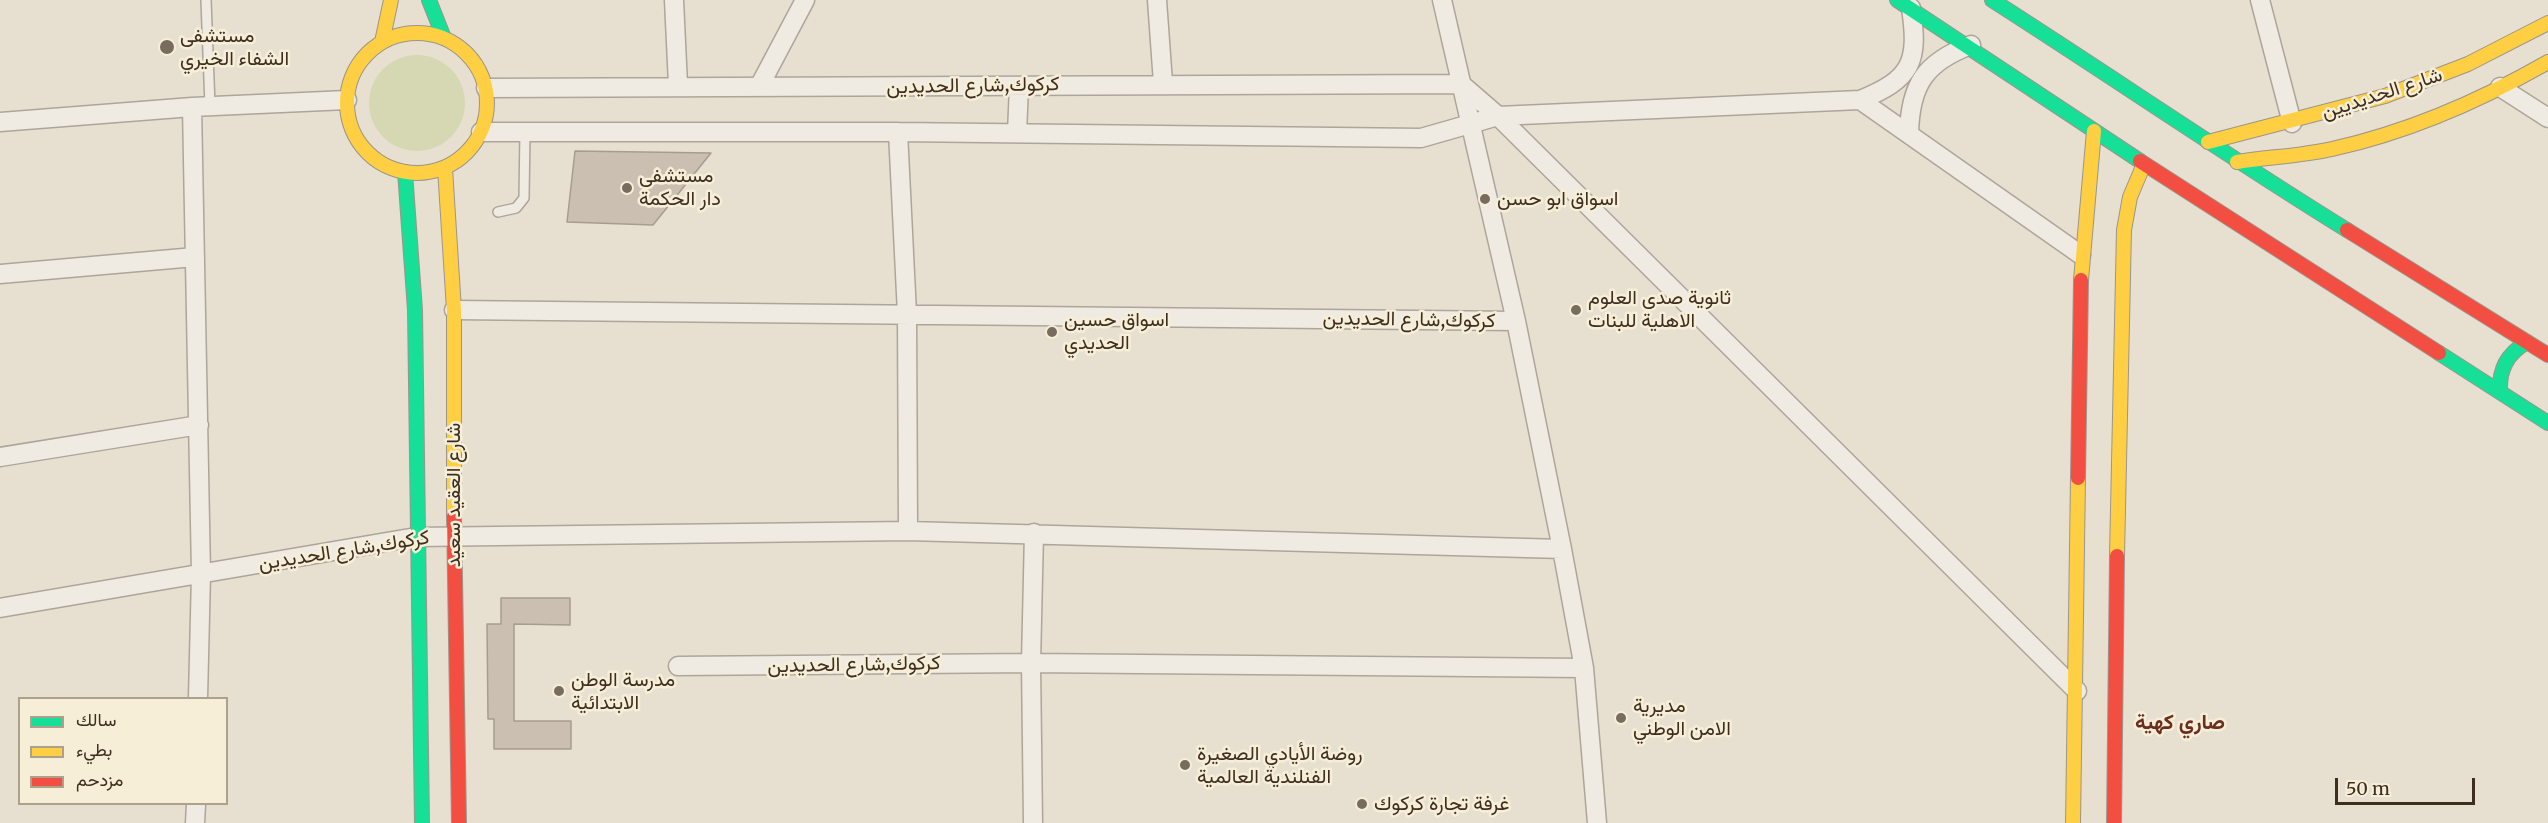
<!DOCTYPE html>
<meta charset="utf-8">
<style>
body{margin:0}
#map{position:relative;width:2548px;height:823px;overflow:hidden;background:#e7e0d1;font-family:Merriweather,Vazirmatn,serif}
canvas{display:block}
.legend{position:absolute;left:18px;top:697px;width:210px;height:108px;box-sizing:border-box;background:#f7eed8;border:2px solid #ada18e;margin:0;padding:8px 10px;list-style:none;font-size:18px;color:#3d2e20}
.legend li{display:flex;align-items:center;gap:12px;height:30px}
.legend b{width:30px;border:2px solid #ada18e}
.scale{position:absolute;left:2335px;top:778px;width:140px;height:27px;box-sizing:border-box;border:3px solid #3d2e20;border-top:0;padding-left:8px;font-size:18px;line-height:21px;white-space:nowrap;color:#3d2e20;-webkit-text-stroke:4px #f7eed8;paint-order:stroke}
</style>
<div id="map">
<canvas width="2548" height="823"></canvas>
<ul class="legend">
<li><b style="height:8px;background:#16e098"></b>سالك</li>
<li><b style="height:8px;background:#ffcf43"></b>بطيء</li>
<li><b style="height:8px;background:#f24e42"></b>مزدحم</li>
</ul>
<div class="scale">50 m</div>
</div>
<script>
const ctx = document.querySelector('canvas').getContext('2d');
ctx.lineJoin = 'round';
function paint(path, color) { ctx.fillStyle = color; ctx.fill(path, 'evenodd'); }
function trace(path, color, width, dash) { ctx.strokeStyle = color; ctx.lineWidth = width; ctx.lineCap = dash ? 'butt' : 'round'; ctx.setLineDash(dash || []); ctx.stroke(path); }
function label(font, color, halo, rows, align = 'center') {
  ctx.font = font + ' Merriweather,Vazirmatn,serif'; ctx.lineWidth = 5; ctx.setLineDash([]); ctx.textBaseline = 'middle'; ctx.strokeStyle = halo; ctx.fillStyle = color; for (const [text, x, y, turn = 0] of rows) {
    ctx.save(); ctx.translate(x, y); ctx.rotate((+turn || 0) * Math.PI / 180); ctx.textAlign = isNaN(turn) ? turn : align; if (halo) ctx.strokeText(text, 0, 0); ctx.fillText(text, 0, 0); ctx.restore();
  }
}
const green = new Path2D(`
 M369 103a48 48 0 1 1 96 0a48 48 0 1 1-96 0Z`);
const building = new Path2D(`
 M 575,151 L 711,153 L 653,225 L 567,222 Z
 M 501,598 L 570,598 L 570,625 L 514,624 L 514,721 L 571,721 L 571,749 L 494,749 L 494,719 L 488,719 L 487,624 L 501,624 Z`);
const lane = new Path2D(`
 M 206,0 L 210,106
 M 498,212 L 516,208 L 524,198 L 525,132`);
const street = new Path2D(`
 M 674,0 L 678,85
 M 1157,0 L 1163,83
 M 1442,0 L 1516,321 L 1562,549 L 1584,668 L 1597,823
 M 2260,0 L 2292,123
 M 760,85 L 805,0
 M 2500,87 L 2548,118
 M 486,88 L 1461,84 L 1498,116 L 2077,691
 M 1860,100 C 1912,79 1919,62 1911,8
 M 192,107 L 201,574 L 198,698
 M 0,122 L 192,107 L 347,100
 M 481,132 L 898,132 L 1421,138 L 1498,116 L 1860,100 L 2081,255
 M 898,132 L 907,314 L 908,531
 M 1017,133 L 1019,86
 M 1909,134 C 1910,85 1925,62 1971,45
 M 0,274 L 195,257
 M 454,310 L 1516,321
 M 0,457 L 199,425
 M 0,608 L 416,537 L 908,531 L 1562,549
 M 678,666 L 1031,663 L 1584,668
 M 195,823 L 196,804
 M 1033,823 L 1031,663 L 1034,533`);
const fast = new Path2D(`
 M 429,0 L 444,38
 M 1897,0 L 2140,161
 M 1992,0 C 2111,76 2227,156 2347,230
 M 405,172 L 415,310 L 422,823
 M 2439,353 L 2548,423
 M 2500,392 C 2499,369 2507,354 2527,342`);
const slow = new Path2D(`
 M347 103a70 70 0 1 1 140 0a70 70 0 1 1-140 0Z
 M 382,42 L 391,0
 M 2208,142 L 2385,96 L 2468,64 L 2548,23
 M 2237,162 C 2269,157 2301,156 2332,149 C 2409,132 2480,101 2548,62
 M 445,168 L 454,310 L 454,516
 M 2081,280 L 2094,131
 M 2117,556 L 2124,230 L 2130,197 L 2144,164
 M 2073,823 L 2078,478`);
const jam = new Path2D(`
 M 2140,161 L 2439,353
 M 2347,230 L 2548,355
 M 2078,478 L 2081,280
 M 454,516 L 459,823
 M 2114,823 L 2117,556`);
const markers = [
 [167,47,8,"#786c5e"],
 [627,188,6,"#786c5e"],
 [1485,199,6,"#786c5e"],
 [1576,310,6,"#786c5e"],
 [1052,332,6,"#786c5e"],
 [559,691,6,"#786c5e"],
 [1621,718,6,"#786c5e"],
 [1185,765,6,"#786c5e"],
 [1362,804,6,"#786c5e"]
];
const poiNames = [
 ["مستشفى",180,36],
 ["الشفاء الخيري",180,59],
 ["مستشفى",639,176],
 ["دار الحكمة",639,199],
 ["اسواق ابو حسن",1497,199],
 ["ثانوية صدى العلوم",1588,298],
 ["الاهلية للبنات",1588,321],
 ["اسواق حسين",1064,320],
 ["الحديدي",1064,343],
 ["مدرسة الوطن",571,680],
 ["الابتدائية",571,703],
 ["مديرية",1633,706],
 ["الامن الوطني",1633,729],
 ["روضة الأيادي الصغيرة",1197,754],
 ["الفنلندية العالمية",1197,777],
 ["غرفة تجارة كركوك",1374,804]
];
const streetNames = [
 ["كركوك,شارع الحديدين",973,86,-1],
 ["شارع الحديديين",2382,94,-18],
 ["كركوك,شارع الحديدين",1409,320,1],
 ["شارع العقيد سعيد",454,495,-90],
 ["كركوك,شارع الحديدين",344,551,-9],
 ["كركوك,شارع الحديدين",854,665,-1]
];
const neighbourhoodNames = [
 ["صاري كهية",2180,723]
];
paint(green, '#d6d7b3');
paint(building, '#cbbfb2');
trace(building, '#a89c90', 1.5);
trace(lane, '#ada599', 12);
trace(street, '#ada599', 21);
trace(fast, '#9c958a', 16);
trace(slow, '#9c958a', 16);
trace(jam, '#9c958a', 16);
trace(lane, '#efebe3', 9);
trace(street, '#efebe3', 18);
trace(fast, '#16e098', 14);
trace(slow, '#ffcf43', 14);
trace(jam, '#f24e42', 14);
for (const [x, y, r, color] of markers) { const dot = new Path2D(); dot.arc(x, y, r, 0, 2 * Math.PI); ctx.fillStyle = color; ctx.fill(dot); trace(dot, '#f7eed8', 2); }
label('20px', '#3d2e20', '#f7eed8', poiNames, 'left');
label('20px', '#3d2e20', '#f7eed8', streetNames);
label('bold 21px', '#6b2e1e', '#f7eed8', neighbourhoodNames);
</script>
